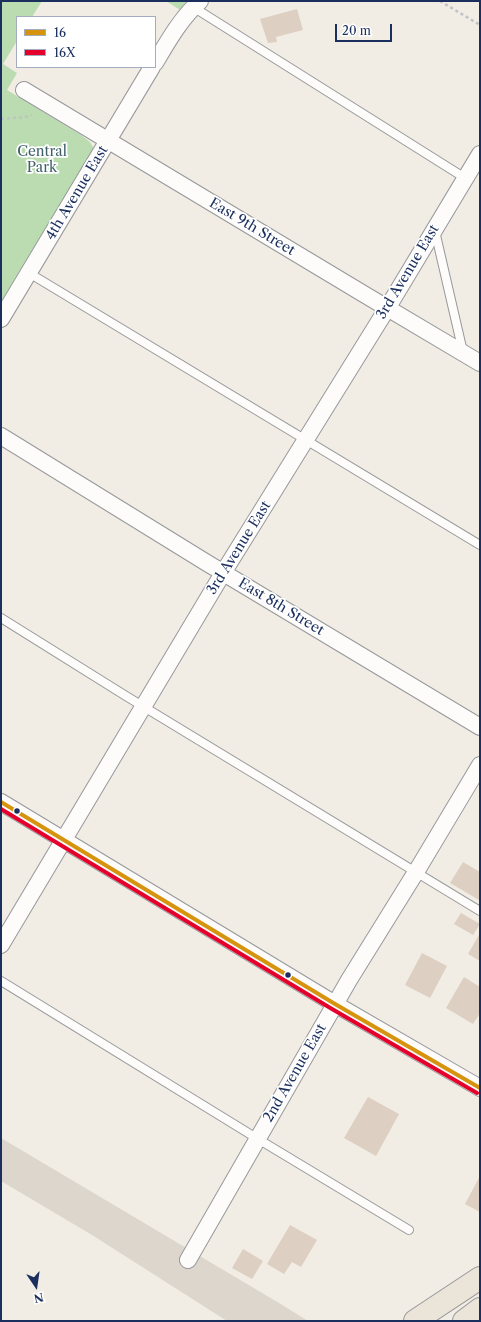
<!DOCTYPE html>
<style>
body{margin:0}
#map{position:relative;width:481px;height:1322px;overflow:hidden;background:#f1ede4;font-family:"Libre Caslon Text",serif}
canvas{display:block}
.frame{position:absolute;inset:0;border:2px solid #1b2f5e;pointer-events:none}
.legend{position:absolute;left:16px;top:16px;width:140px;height:52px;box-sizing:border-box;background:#fff;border:1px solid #a4acbf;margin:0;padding:5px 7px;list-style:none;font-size:12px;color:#1b2f5e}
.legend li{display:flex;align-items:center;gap:8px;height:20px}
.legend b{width:20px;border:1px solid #a4acbf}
.north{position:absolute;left:16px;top:1266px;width:40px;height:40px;-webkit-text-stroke:3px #fff;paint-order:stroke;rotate:167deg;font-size:11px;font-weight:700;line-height:16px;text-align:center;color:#1b2f5e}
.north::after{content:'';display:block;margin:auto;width:14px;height:18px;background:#1b2f5e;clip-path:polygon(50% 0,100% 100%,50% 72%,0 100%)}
.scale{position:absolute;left:335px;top:24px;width:57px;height:18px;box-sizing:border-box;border:2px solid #1b2f5e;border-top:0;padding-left:5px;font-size:12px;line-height:14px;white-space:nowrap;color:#1b2f5e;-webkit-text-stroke:3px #fff;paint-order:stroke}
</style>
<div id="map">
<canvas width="481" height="1322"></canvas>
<div class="frame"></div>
<ul class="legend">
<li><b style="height:5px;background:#d6940e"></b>16</li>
<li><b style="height:5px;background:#e4002b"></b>16X</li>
</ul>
<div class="north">N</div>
<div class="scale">20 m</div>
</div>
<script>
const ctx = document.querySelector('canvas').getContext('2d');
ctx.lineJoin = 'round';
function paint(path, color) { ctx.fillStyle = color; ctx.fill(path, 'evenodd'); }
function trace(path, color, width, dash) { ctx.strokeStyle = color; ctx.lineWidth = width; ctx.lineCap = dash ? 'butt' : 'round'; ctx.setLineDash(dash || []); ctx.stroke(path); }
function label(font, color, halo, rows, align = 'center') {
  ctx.font = font + ' "Libre Caslon Text",serif'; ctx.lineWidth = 3.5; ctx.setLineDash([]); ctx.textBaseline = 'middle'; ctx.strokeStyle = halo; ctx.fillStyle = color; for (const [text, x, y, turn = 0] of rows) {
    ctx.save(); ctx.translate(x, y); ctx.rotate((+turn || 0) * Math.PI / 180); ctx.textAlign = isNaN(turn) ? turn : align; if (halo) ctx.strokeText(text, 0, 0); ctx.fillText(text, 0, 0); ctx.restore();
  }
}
const industrial = new Path2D(`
 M 1,1138 L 279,1303 L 308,1321 L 227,1321 L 92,1235 L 1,1181 Z`);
const green = new Path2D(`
 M 1,1 L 42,1 L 32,17 L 17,17 L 17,41 L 3,64 L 17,73 L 7,90 L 81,135 L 90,142 L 94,149 L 1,303 Z
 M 166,1 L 187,1 L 180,10 Z`);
const building = new Path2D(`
 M 297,9 L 303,30 L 276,37 L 277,42 L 268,43 L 260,19 Z
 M 463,862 L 480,872 L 479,900 L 450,883 Z
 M 461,913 L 480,924 L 473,935 L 454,924 Z
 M 480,933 L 480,961 L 468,954 Z
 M 422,953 L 447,966 L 430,998 L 405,985 Z
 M 464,977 L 480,987 L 480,1013 L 473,1024 L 446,1008 Z
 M 368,1097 L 399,1114 L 376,1156 L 344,1138 Z
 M 480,1176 L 480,1212 L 465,1204 Z
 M 290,1225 L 317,1240 L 301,1267 L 292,1262 L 284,1274 L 267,1264 Z
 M 243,1249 L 263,1261 L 252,1279 L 232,1268 Z`);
const path = new Path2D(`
 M 440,1 L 480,25
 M 1,119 L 25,117 L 32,115`);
const service = new Path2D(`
 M 193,7 L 465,178
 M 435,231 L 463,352
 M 29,273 L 480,545
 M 1,618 L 126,696 L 480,911
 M 1,981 L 258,1139 L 409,1230`);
const minor = new Path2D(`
 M 155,63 C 168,41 181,18 200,1
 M 24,90 L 367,296 L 480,363
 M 1,319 L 152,67
 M 1,436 L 207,563 L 480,727
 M 1,802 L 335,1004 L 480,1088
 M 1,945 L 223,573 L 388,307 L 480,154
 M 188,1260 L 349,980 L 416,872 L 480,765`);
const trunk = new Path2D(`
 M 415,1321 L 480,1278
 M 464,1321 L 480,1309`);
const bus1 = new Path2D(`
 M 1,802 L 335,1004 L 480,1088`);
const bus2 = new Path2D(`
 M 1,809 L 332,1009 L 477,1093`);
const markers = [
 [17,811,3.5,"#1b2f5e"],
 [288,975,3.5,"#1b2f5e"]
];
const parkNames = [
 ["Central",42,152],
 ["Park",42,168]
];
const streetNames = [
 ["4th Avenue East",77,193,-59],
 ["East 9th Street",252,227,31],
 ["3rd Avenue East",408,272,-59],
 ["3rd Avenue East",239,548,-58],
 ["East 8th Street",281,607,31],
 ["2nd Avenue East",295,1073,-60]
];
paint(industrial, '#dcd6cc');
paint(green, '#bbdcb0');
paint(building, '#ddcfc1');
trace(service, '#97989b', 10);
trace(minor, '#97989b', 18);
trace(trunk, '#97989b', 24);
trace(path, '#c1c2c5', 2.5, [3, 3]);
trace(service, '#fdfcfb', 8);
trace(minor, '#fdfcfb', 16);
trace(trunk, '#ebe4d8', 22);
trace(bus1, '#d6940e', 4);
trace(bus2, '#e4002b', 4);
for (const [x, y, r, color] of markers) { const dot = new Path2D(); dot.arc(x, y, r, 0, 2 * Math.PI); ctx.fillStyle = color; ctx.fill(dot); trace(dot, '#fff', 1.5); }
label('14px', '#3e5f6a', '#fff', parkNames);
label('14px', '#1b2f5e', '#fff', streetNames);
</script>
